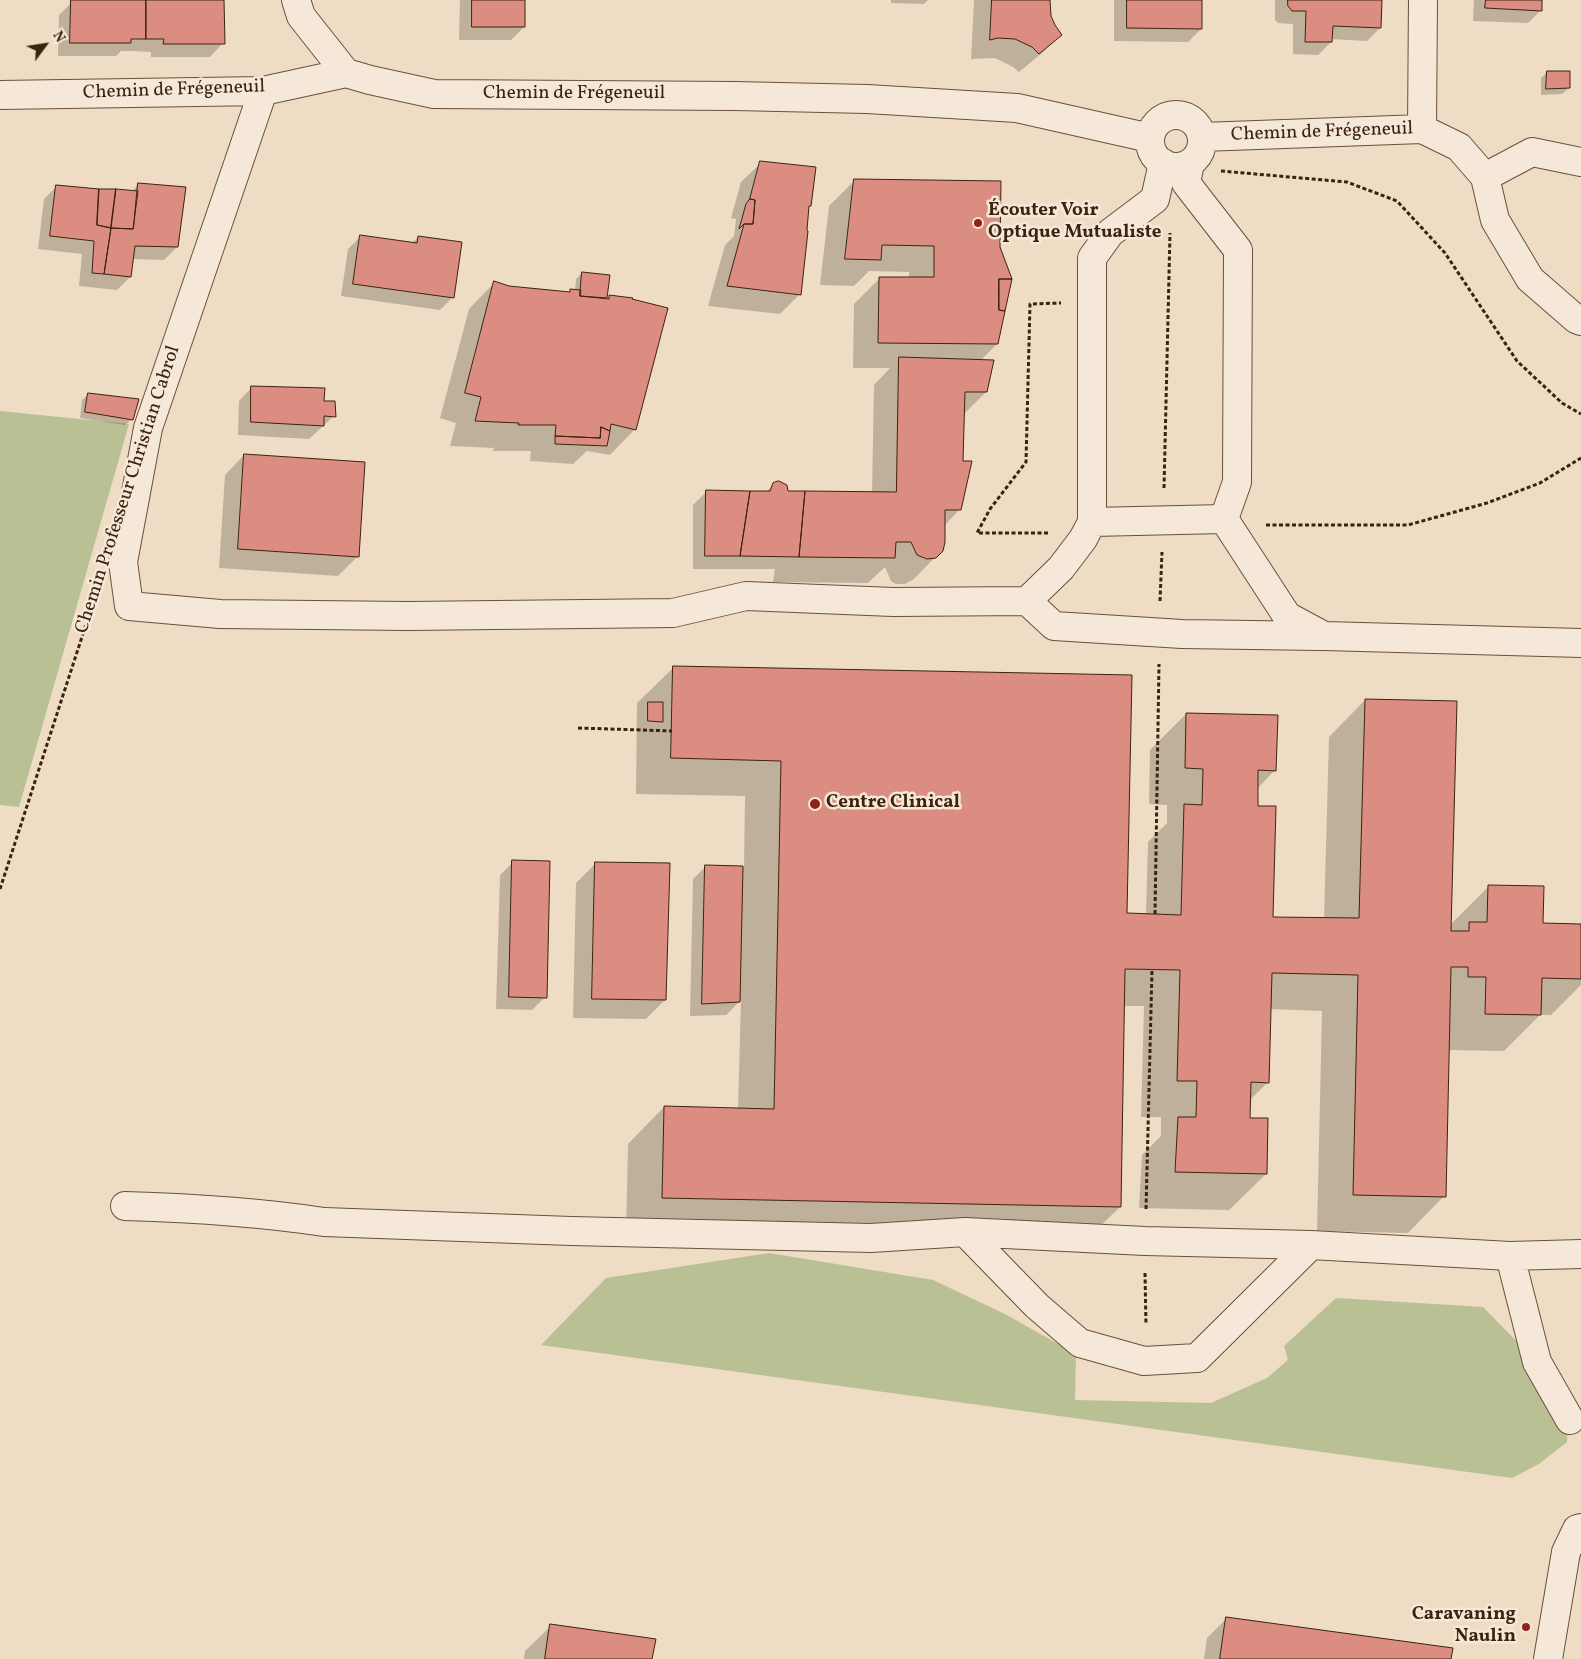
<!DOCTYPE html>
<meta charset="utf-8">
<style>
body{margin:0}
#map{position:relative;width:1581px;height:1659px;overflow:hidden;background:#efdcc4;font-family:Vollkorn,serif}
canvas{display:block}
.north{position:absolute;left:20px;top:20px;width:50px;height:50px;-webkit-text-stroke:4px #f5e8d9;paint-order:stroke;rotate:59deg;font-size:14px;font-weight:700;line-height:20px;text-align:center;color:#3d220e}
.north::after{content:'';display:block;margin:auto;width:18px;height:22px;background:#3d220e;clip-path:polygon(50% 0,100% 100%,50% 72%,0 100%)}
</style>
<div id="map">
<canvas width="1581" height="1659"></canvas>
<div class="north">N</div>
</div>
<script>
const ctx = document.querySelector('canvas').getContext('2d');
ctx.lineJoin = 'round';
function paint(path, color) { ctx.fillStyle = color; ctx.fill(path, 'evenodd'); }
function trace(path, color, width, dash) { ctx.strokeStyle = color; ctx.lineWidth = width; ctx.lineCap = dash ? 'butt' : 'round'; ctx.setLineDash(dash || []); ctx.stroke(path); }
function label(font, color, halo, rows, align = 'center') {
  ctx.font = font + ' Vollkorn,serif'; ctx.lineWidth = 5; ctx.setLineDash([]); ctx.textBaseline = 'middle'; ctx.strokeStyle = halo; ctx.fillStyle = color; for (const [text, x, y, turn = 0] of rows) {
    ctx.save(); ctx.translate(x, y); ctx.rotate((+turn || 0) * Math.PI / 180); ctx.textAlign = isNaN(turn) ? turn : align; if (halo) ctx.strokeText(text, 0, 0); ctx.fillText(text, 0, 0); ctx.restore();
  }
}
const green = new Path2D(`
 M 0,411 L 129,424 L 19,807 L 0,805 Z
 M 769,1253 L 933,1280 L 1005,1314 L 1076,1354 L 1075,1400 L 1211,1403 L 1267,1378 L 1288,1360 L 1284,1346 L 1336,1298 L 1483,1307 L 1530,1355 L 1569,1408 L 1567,1442 L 1539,1464 L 1512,1478 L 541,1345 L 606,1278 Z`);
const shadow = new Path2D(`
 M 119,0 L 223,0 L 223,43 L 210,57 L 151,57 L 151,52 L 133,51 L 121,51 L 116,56 L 58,56 L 59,15 L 72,2 Z
 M 460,0 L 524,0 L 524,27 L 511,40 L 459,40 Z
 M 891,0 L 928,0 L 924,4 L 891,3 Z
 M 974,0 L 1049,0 L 1050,16 L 1054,26 L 1060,35 L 1041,54 L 1019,72 L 1013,67 L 995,58 L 971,59 Z
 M 1114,0 L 1201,0 L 1201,29 L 1188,42 L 1114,41 Z
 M 1275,0 L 1380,0 L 1380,28 L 1367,41 L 1331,39 L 1331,42 L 1318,55 L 1293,54 L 1293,24 L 1278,23 L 1275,20 Z
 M 1474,0 L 1541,0 L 1541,10 L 1528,23 L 1473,21 Z
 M 1547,72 L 1569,88 L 1562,94 L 1541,95 L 1541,78 Z
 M 761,163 L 810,206 L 808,208 L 800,294 L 780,314 L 708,306 L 725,245 L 734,236 L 736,219 L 731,218 L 741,182 Z
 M 855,180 L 1000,183 L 997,344 L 980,361 L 986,392 L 963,415 L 960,509 L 944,526 L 940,552 L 914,579 L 905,584 L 896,584 L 891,581 L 885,567 L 868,583 L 773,582 L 775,569 L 693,569 L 693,505 L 707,491 L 766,492 L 773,485 L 787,492 L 872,493 L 874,385 L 890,368 L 853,368 L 854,304 L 880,278 L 909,278 L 909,272 L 869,271 L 854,286 L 820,285 L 829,206 Z
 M 139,184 L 177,247 L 164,260 L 132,259 L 130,277 L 117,290 L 79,286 L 82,254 L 38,249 L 44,199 L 57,186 L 131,192 Z
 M 361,236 L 412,243 L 418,237 L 453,297 L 440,310 L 341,296 L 348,249 Z
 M 582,273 L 608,276 L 606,300 L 610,296 L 635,429 L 610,455 L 587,451 L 573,464 L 530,461 L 531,451 L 493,451 L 494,448 L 450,446 L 456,423 L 440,418 L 469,309 L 494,283 L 509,287 L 568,293 L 571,290 L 575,290 L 576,279 Z
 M 252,387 L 322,402 L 334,416 L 309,439 L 238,435 L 239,401 Z
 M 88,394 L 132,419 L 125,425 L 80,418 L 82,400 Z
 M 244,455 L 358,556 L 338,576 L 219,568 L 225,475 Z
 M 674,667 L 1126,914 L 1146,915 L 1148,842 L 1167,823 L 1167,805 L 1149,804 L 1150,750 L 1186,714 L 1275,770 L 1257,789 L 1256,807 L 1272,918 L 1324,919 L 1329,737 L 1365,700 L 1450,925 L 1489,886 L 1542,924 L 1581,925 L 1581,985 L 1551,1015 L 1540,1015 L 1504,1051 L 1448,1050 L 1444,1196 L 1408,1233 L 1317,1231 L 1322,1011 L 1270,1009 L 1268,1082 L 1249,1101 L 1249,1119 L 1266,1174 L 1229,1210 L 1139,1208 L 1142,1155 L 1161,1136 L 1161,1117 L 1141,1117 L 1144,1006 L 1124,1006 L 1120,1207 L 1083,1243 L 626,1234 L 628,1144 L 664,1107 L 738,1109 L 741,1000 L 726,1015 L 690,1016 L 693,879 L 706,866 L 744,867 L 745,796 L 636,794 L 637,703 Z
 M 513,862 L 545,997 L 532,1010 L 496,1009 L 500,875 Z
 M 595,864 L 665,1000 L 646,1019 L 573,1018 L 576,883 Z
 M 1227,1618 L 1450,1659 L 1204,1659 L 1207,1638 Z
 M 551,1626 L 651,1659 L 524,1659 L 525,1651 Z`);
const building = new Path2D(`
 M 71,0 L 146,0 L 146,39 L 131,39 L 131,43 L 70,43 Z
 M 146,0 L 224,0 L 225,44 L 163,44 L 164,39 L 146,39 Z
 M 472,0 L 525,0 L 525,27 L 472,27 Z
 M 992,0 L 1050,0 L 1051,16 L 1055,25 L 1062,35 L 1039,54 L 1032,47 L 1015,39 L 998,38 L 990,40 Z
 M 1127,0 L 1202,0 L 1202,29 L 1127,28 Z
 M 1288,0 L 1382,0 L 1381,28 L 1333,26 L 1332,42 L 1305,42 L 1306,11 L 1292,11 L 1288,6 Z
 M 1486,0 L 1542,0 L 1542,11 L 1485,8 Z
 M 1547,71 L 1570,71 L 1570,88 L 1546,89 Z
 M 760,161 L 816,167 L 811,206 L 809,206 L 807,230 L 808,231 L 801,295 L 727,286 L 744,224 L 753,224 L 755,200 L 750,199 Z
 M 854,179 L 1001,181 L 1000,247 L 1012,279 L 999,279 L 999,310 L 1005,311 L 998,344 L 878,343 L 879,277 L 934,277 L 934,246 L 882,245 L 881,260 L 845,259 Z
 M 138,183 L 186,187 L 178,247 L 135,246 L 131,277 L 104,274 L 111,228 L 133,229 Z
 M 56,185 L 99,189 L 97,225 L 111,228 L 104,274 L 92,273 L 94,241 L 50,236 Z
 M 99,189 L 116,189 L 111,228 L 97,225 Z
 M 116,189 L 138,191 L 133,229 L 111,228 Z
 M 750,199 L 755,200 L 753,224 L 744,224 L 739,229 L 746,204 Z
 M 360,235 L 417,243 L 418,236 L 462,242 L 454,298 L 353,284 Z
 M 582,272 L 610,275 L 607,298 L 580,296 Z
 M 999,279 L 1012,279 L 1005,311 L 999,310 Z
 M 494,281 L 509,286 L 570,292 L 570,289 L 581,290 L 580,296 L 609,299 L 609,295 L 633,298 L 632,299 L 668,308 L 636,430 L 611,424 L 610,431 L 601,427 L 600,438 L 555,436 L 556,425 L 518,425 L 519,423 L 475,421 L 481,397 L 465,393 Z
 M 899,357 L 994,360 L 987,392 L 965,392 L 963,461 L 972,461 L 961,510 L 945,510 L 945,542 L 943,551 L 936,558 L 927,559 L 917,555 L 911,542 L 896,542 L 895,558 L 799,557 L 805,491 L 896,492 Z
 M 251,386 L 325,388 L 324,401 L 335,401 L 336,417 L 324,416 L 324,426 L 251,422 Z
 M 88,393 L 139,399 L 133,420 L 85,412 Z
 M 601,427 L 610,431 L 607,446 L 555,444 L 555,436 L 600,438 Z
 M 244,454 L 365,462 L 359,557 L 238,549 Z
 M 779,481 L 787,485 L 788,491 L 805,491 L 799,557 L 740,556 L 750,491 L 770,491 L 773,483 Z
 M 706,490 L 750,491 L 740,556 L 705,556 Z
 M 673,666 L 1132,675 L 1127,913 L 1181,915 L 1184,804 L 1202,805 L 1203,769 L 1185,768 L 1186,713 L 1278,715 L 1276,771 L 1258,770 L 1258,806 L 1276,806 L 1273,917 L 1359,918 L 1365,699 L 1457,701 L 1451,931 L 1469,931 L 1469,922 L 1487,922 L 1488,885 L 1544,886 L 1543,923 L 1581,924 L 1581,979 L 1542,978 L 1541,1015 L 1485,1014 L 1486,977 L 1468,977 L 1468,967 L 1451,967 L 1446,1197 L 1353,1195 L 1358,975 L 1272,973 L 1269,1083 L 1251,1082 L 1250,1118 L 1268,1118 L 1267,1174 L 1175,1172 L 1178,1117 L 1196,1117 L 1197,1081 L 1177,1081 L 1180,970 L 1125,969 L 1121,1207 L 662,1198 L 664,1106 L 774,1109 L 781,761 L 671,758 Z
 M 648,702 L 663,702 L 663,722 L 648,721 Z
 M 512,860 L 550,861 L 547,998 L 509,997 Z
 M 595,862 L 670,863 L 666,1000 L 592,999 Z
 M 705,865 L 743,866 L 740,1002 L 702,1004 Z
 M 1226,1617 L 1453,1648 L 1451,1659 L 1220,1659 Z
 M 550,1624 L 656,1639 L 652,1659 L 545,1659 Z`);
const path = new Path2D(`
 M 1221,171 L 1347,182 L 1397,201 L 1445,253 L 1517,361 L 1562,403 L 1581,414
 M 1164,488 L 1170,233
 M 1266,525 L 1408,525 L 1487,503 L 1540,483 L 1581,458
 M 1048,533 L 977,533 L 990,509 L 1026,462 L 1030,304 L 1061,303
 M 1160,601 L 1162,552
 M 578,728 L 672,731
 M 0,889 L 94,600
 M 1155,914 L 1159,664
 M 1146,1209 L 1152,970
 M 1145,1273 L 1146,1325`);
const minor = new Path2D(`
 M 296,0 L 301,16 L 346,73
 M 263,91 L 148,428 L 123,562 L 129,606 L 220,614 L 408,616 L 673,613 L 746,596 L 893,602 L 1027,601 L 1061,568 L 1083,539 L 1092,522 L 1092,258 L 1110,233 L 1155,199 L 1163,163
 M 0,95 L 263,91 L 346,73 L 370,80 L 434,94 L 735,96 L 867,99 L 1017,108 L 1150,138
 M1150 141a26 26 0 1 1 52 0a26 26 0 1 1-52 0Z
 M 1422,129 L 1423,0
 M 1202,137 L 1422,129 L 1459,147 L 1485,177 L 1495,220 L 1530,279 L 1576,319 L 1581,321
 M 1190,163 L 1186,183 L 1238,250 L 1237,482 L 1224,519
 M 1485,177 L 1532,152 L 1581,162
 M 1224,519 L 1287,616 L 1324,636 L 1581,643
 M 1092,522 L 1224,519
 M 1027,601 L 1054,626 L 1182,634 L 1320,636
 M 125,1206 C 192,1208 258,1212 324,1222 L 571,1231 L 871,1238 L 965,1232 L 1145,1241 L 1311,1245 L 1510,1256 L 1581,1254
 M 965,1232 L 1037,1306 L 1080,1343 L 1144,1361 L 1197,1358 L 1311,1245
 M 1510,1256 L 1537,1362 L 1570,1420
 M 1548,1659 L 1566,1552 L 1577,1529 L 1581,1528`);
const markers = [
 [978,223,5,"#8f2418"],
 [815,804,6,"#8f2418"],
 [1526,1627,5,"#8f2418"]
];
const streetNames = [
 ["Chemin de Frégeneuil",174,91,-2],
 ["Chemin de Frégeneuil",574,95],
 ["Chemin de Frégeneuil",1322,133,-2],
 ["Chemin Professeur Christian Cabrol",129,490,-72]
];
const poiNames = [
 ["Écouter Voir",988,212],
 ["Optique Mutualiste",988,234],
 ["Centre Clinical",826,804],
 ["Caravaning",1516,1616,"right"],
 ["Naulin",1516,1638,"right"]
];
paint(green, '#b9c094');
paint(shadow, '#0003');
paint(building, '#dc8d81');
trace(building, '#3d220e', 1);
trace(minor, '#6a503c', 30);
trace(path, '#3d220e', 3, [4, 2.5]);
trace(minor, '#f5e8d9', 28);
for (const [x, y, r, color] of markers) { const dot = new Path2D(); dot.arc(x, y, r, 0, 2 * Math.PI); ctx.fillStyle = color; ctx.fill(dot); trace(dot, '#f5e8d9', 2); }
label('19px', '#3d220e', '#f5e8d9', streetNames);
label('bold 19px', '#3d220e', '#f5e8d9', poiNames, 'left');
</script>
